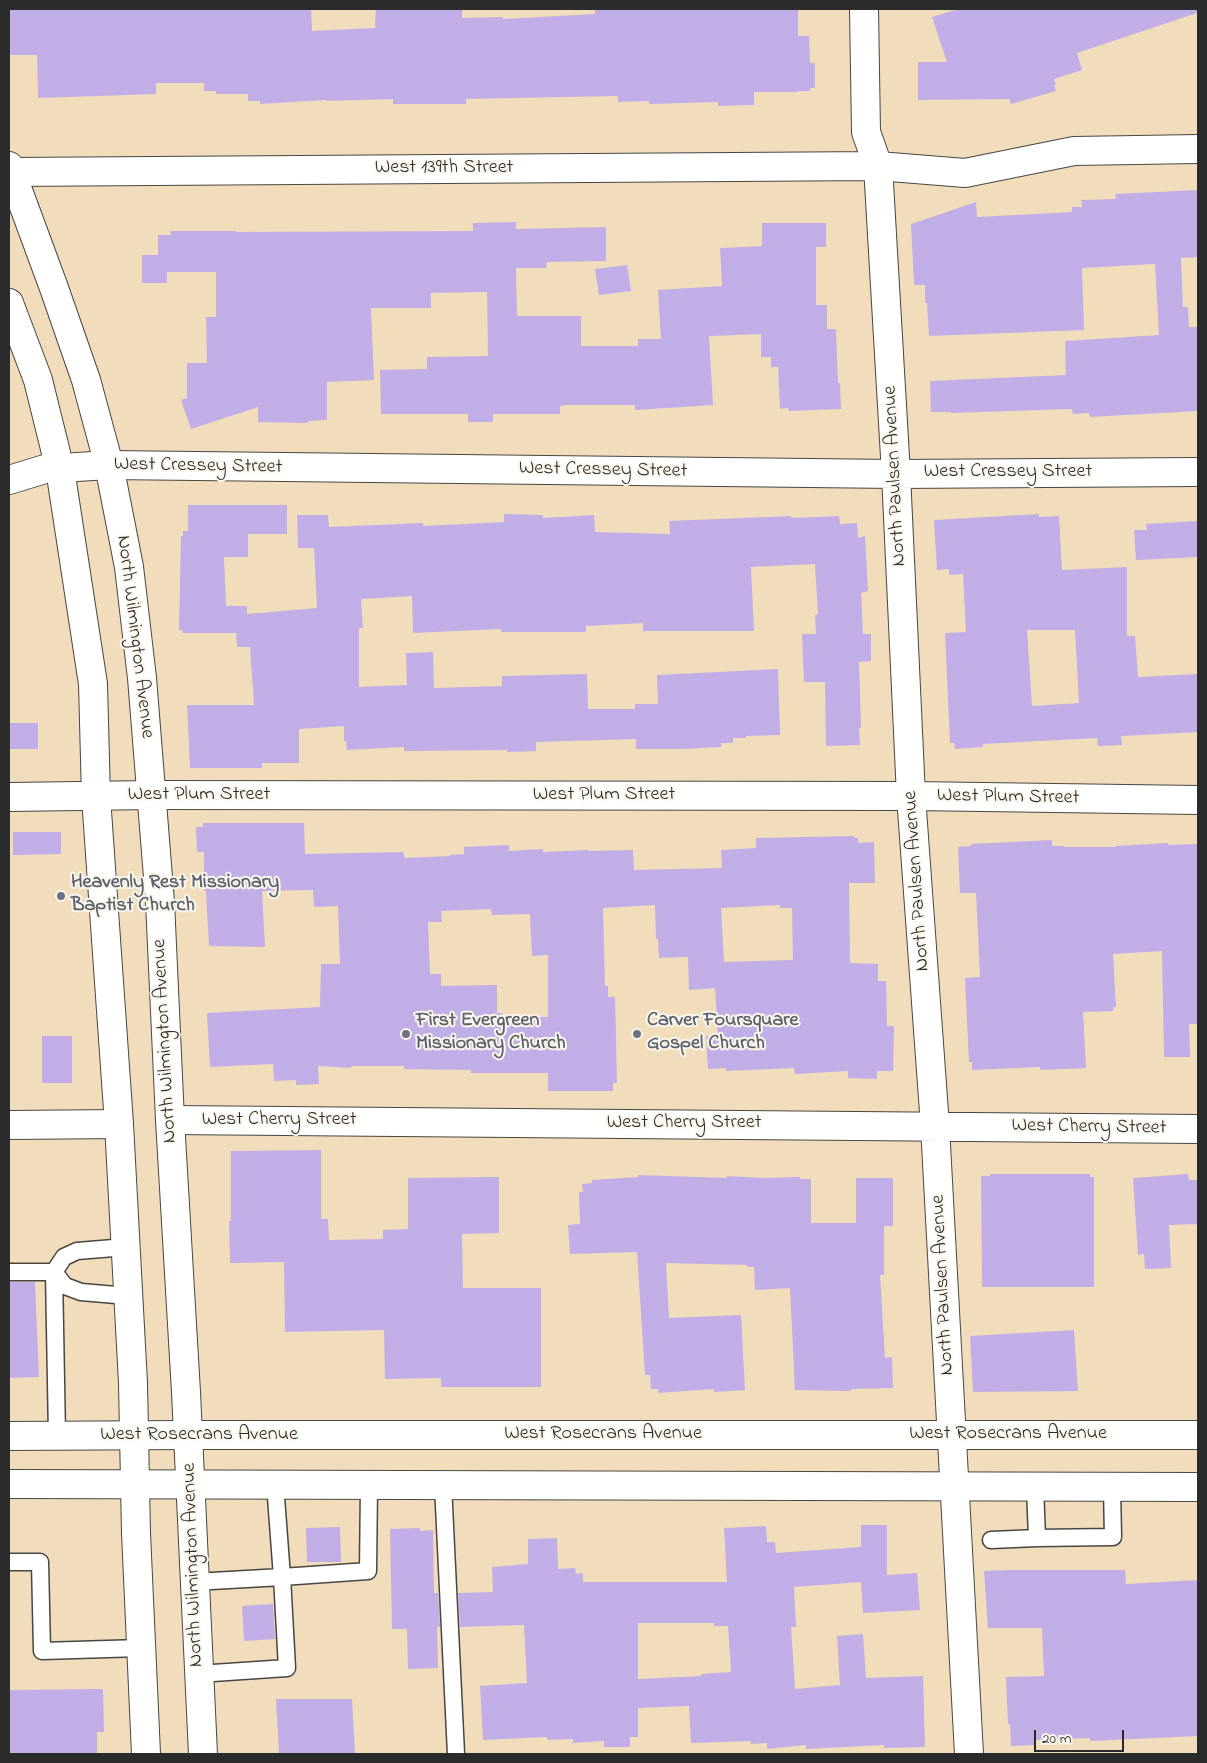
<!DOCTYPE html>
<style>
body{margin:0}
#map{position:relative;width:1207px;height:1763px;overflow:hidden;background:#f1dcbc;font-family:"Indie Flower",sans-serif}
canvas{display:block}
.frame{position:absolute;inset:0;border:10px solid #2b2b2b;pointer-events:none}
.scale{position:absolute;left:1034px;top:1730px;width:90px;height:22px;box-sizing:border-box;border:2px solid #2b2b2b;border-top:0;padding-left:6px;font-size:15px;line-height:18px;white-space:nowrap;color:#2b2b2b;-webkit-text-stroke:4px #fbf7ec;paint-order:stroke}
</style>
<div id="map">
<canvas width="1207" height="1763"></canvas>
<div class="frame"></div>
<div class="scale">20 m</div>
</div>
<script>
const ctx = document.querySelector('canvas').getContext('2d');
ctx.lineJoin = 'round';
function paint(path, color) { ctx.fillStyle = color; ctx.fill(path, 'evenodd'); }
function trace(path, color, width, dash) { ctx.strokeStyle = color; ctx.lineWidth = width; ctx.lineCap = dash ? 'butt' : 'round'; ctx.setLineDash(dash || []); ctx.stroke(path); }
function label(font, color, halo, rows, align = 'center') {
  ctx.font = font + ' "Indie Flower",sans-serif'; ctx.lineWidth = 4; ctx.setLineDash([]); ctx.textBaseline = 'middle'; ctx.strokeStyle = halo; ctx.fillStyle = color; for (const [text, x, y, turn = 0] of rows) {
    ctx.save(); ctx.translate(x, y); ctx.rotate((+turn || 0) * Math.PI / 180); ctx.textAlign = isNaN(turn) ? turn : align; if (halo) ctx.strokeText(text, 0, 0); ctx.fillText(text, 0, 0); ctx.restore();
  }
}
const building = new Path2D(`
 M 9,9 L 311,9 L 312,31 L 375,28 L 376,9 L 462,9 L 462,18 L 503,17 L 503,19 L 595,14 L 595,9 L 798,9 L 798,36 L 809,36 L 810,63 L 815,63 L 815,88 L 810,88 L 810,91 L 797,91 L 797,92 L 754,92 L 754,105 L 718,106 L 718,102 L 649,104 L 649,101 L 618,102 L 618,96 L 466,99 L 466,104 L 393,104 L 393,99 L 326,101 L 326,100 L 260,104 L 260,101 L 248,101 L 248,94 L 216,94 L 216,91 L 204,91 L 204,83 L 156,83 L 156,94 L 38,98 L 37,55 L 9,55 Z
 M 959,9 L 1197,9 L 1197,13 L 1077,53 L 1082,70 L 1054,79 L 1056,84 L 1054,85 L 1056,91 L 1011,104 L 1009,99 L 918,100 L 918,62 L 947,62 L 932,17 Z
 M 1198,190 L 1198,257 L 1181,258 L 1183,307 L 1188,307 L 1189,327 L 1198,327 L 1198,411 L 1090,417 L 1089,413 L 1073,414 L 1072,409 L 951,413 L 951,412 L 931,412 L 930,381 L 1066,375 L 1065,341 L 1159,335 L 1155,264 L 1082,268 L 1084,330 L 929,336 L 927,303 L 925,303 L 925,285 L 914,285 L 911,224 L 976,202 L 977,217 L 1072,212 L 1072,207 L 1082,207 L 1081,200 L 1116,199 L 1115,194 Z
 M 516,222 L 516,229 L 606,227 L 606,261 L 547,262 L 546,268 L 516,268 L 517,316 L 581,316 L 581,346 L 638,346 L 638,339 L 661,339 L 658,290 L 722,286 L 720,248 L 762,246 L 762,223 L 826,223 L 826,247 L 816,247 L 816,305 L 827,305 L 827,329 L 836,329 L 838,383 L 840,383 L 841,409 L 789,411 L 788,408 L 780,409 L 778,367 L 771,367 L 771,357 L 761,357 L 761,334 L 709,336 L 713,405 L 635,410 L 635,405 L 567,405 L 560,406 L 560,414 L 493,414 L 493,422 L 468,422 L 468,414 L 381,414 L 380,370 L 427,369 L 427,357 L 488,356 L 487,292 L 431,293 L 431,308 L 371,308 L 374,380 L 327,382 L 327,420 L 308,421 L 308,423 L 258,422 L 258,407 L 191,429 L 181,400 L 187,398 L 187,363 L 207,363 L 206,317 L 216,317 L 216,272 L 167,272 L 167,283 L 142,283 L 142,255 L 158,255 L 158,235 L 171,235 L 170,231 L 236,231 L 236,232 L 473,231 L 473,223 Z
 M 627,265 L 631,291 L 599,295 L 595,269 Z
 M 188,505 L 287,505 L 287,534 L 248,534 L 248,557 L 224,557 L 226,606 L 247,606 L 247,614 L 317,608 L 314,548 L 298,548 L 297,515 L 328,515 L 329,527 L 423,523 L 423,526 L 504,522 L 504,514 L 543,515 L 543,518 L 594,515 L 595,532 L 670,534 L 669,521 L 791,516 L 791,518 L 839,516 L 840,524 L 857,523 L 858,538 L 865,536 L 868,591 L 861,593 L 863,634 L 871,634 L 871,661 L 859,662 L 861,728 L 859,728 L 860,745 L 826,746 L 825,682 L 804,682 L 802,634 L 816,634 L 815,615 L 818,614 L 815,564 L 751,567 L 754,631 L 643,631 L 643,623 L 586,626 L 586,632 L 501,632 L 501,629 L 413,633 L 412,596 L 361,599 L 363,628 L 359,628 L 359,687 L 407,685 L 406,653 L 433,652 L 434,688 L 502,686 L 502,676 L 587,674 L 588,709 L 635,709 L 635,704 L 658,704 L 657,675 L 778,669 L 780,735 L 746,736 L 746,738 L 733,738 L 733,743 L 721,743 L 721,747 L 682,749 L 636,749 L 636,739 L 536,742 L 536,751 L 507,752 L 507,750 L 404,751 L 404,747 L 347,750 L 346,741 L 344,741 L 344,726 L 299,729 L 299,763 L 262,763 L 262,768 L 190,768 L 187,705 L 254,705 L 250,647 L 237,647 L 236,633 L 183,633 L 182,630 L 179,630 L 181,536 L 183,536 L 183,531 L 188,531 Z
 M 1039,514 L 1039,517 L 1059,516 L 1062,570 L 1127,567 L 1127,636 L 1135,636 L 1138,677 L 1197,674 L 1198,732 L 1121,736 L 1122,745 L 1098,746 L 1097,738 L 983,744 L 983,747 L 955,749 L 954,743 L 950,743 L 945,633 L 966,632 L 963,574 L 949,575 L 949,569 L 937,570 L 934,520 ZM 1027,630 L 1075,630 L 1079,703 L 1032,706 Z
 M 1197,521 L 1198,557 L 1136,560 L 1134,530 L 1147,530 L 1146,524 Z
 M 9,723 L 38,723 L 38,749 L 9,749 Z
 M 203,823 L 304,823 L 305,854 L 403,852 L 405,858 L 450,856 L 450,855 L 464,854 L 464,847 L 509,845 L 509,851 L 543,849 L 543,852 L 588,850 L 588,851 L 633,850 L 634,870 L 722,868 L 721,850 L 756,848 L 756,838 L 854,836 L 854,838 L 858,838 L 858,843 L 874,842 L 875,883 L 849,883 L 850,963 L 878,964 L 878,981 L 886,981 L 887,1026 L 894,1026 L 893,1071 L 877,1071 L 877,1079 L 848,1078 L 848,1071 L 795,1074 L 794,1068 L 726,1071 L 726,1068 L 708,1069 L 706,1036 L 718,1036 L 715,988 L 689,990 L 688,957 L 659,958 L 658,939 L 656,939 L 655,905 L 603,908 L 605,986 L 608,986 L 608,997 L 615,997 L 617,1083 L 613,1083 L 613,1091 L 548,1091 L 548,1073 L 471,1073 L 471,1070 L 404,1069 L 404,1066 L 351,1066 L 351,1068 L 318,1066 L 319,1084 L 296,1085 L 296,1080 L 274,1081 L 273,1064 L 210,1067 L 207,1013 L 320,1007 L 321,964 L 340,964 L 338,906 L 314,907 L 313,890 L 262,891 L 265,947 L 209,946 L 206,891 L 204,891 L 204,852 L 197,852 L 196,827 L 203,827 ZM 780,905 L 780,908 L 792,908 L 793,960 L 724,962 L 721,908 ZM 491,909 L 492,915 L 530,914 L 532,956 L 548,955 L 548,1017 L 502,1017 L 502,1013 L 497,1013 L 497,985 L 441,986 L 441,974 L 430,974 L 428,922 L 442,922 L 441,911 Z
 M 13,832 L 61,832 L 61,854 L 13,855 Z
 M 1052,840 L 1052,846 L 1064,846 L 1064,847 L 1116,847 L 1116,846 L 1168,843 L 1168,845 L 1198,844 L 1198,1024 L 1189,1024 L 1190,1057 L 1164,1057 L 1162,951 L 1113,954 L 1116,1007 L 1113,1007 L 1113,1011 L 1083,1012 L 1086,1068 L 1040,1070 L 1040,1067 L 972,1070 L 972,1062 L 969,1062 L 965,978 L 980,977 L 976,893 L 960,893 L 958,847 L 971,846 L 971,844 Z
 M 42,1036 L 72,1036 L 72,1083 L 42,1083 Z
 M 321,1150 L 321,1219 L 328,1219 L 329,1240 L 383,1239 L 383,1230 L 408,1229 L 408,1178 L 499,1177 L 499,1233 L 462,1234 L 463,1288 L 541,1288 L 541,1387 L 441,1387 L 441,1378 L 385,1379 L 384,1330 L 285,1332 L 284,1262 L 230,1263 L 229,1221 L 231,1221 L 231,1151 Z
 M 990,1174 L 1090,1174 L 1090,1177 L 1094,1177 L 1094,1287 L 982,1287 L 981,1176 L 990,1176 Z
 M 1188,1174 L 1189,1180 L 1198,1180 L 1198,1224 L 1169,1225 L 1171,1268 L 1145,1269 L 1144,1254 L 1138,1255 L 1133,1178 Z
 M 638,1175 L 727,1178 L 727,1176 L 764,1178 L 800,1177 L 800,1179 L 811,1179 L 811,1223 L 856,1223 L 856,1178 L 893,1178 L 893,1226 L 884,1226 L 884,1275 L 880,1275 L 885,1358 L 892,1357 L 893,1388 L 851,1389 L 851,1391 L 795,1390 L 790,1288 L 755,1290 L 754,1267 L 747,1267 L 747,1265 L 666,1263 L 669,1318 L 741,1315 L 745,1390 L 714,1392 L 714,1389 L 658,1393 L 658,1389 L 651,1389 L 650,1375 L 645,1375 L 637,1252 L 570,1254 L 568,1225 L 580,1224 L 579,1192 L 583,1192 L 582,1184 L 592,1183 L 592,1180 L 638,1177 Z
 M 9,1282 L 35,1282 L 39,1377 L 9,1378 Z
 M 1074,1330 L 1078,1391 L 973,1392 L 970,1336 Z
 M 861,1525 L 887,1525 L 887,1575 L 917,1573 L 920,1610 L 863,1613 L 861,1582 L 794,1587 L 796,1627 L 791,1627 L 795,1689 L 840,1685 L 837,1636 L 863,1634 L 866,1678 L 923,1676 L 925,1747 L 884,1748 L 884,1745 L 806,1749 L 806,1745 L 767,1749 L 767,1743 L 751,1744 L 750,1741 L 691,1743 L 689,1706 L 638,1708 L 638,1737 L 630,1737 L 630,1747 L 604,1747 L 604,1741 L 573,1743 L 573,1739 L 547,1740 L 547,1737 L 483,1740 L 480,1686 L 527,1683 L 524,1625 L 460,1627 L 458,1593 L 493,1592 L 492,1567 L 528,1564 L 528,1539 L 557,1538 L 558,1569 L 575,1568 L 576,1574 L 583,1573 L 583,1582 L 727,1582 L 724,1528 L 766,1526 L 767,1542 L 775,1542 L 776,1553 L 861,1547 ZM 638,1623 L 714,1623 L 714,1626 L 728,1626 L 731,1672 L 701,1674 L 701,1676 L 638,1679 Z
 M 340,1527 L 341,1562 L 307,1562 L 306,1528 Z
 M 420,1528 L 420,1531 L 433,1530 L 434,1593 L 438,1593 L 440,1627 L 437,1627 L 438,1668 L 408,1669 L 407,1629 L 392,1629 L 390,1529 Z
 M 1007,1570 L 1125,1570 L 1126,1584 L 1198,1580 L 1198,1736 L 1090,1741 L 1090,1738 L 1036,1740 L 1036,1745 L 1011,1746 L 1010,1724 L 1008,1724 L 1006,1677 L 1044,1676 L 1042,1628 L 988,1628 L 984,1571 Z
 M 273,1604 L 275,1639 L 244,1641 L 242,1606 Z
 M 103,1689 L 104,1732 L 97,1732 L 97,1754 L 9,1754 L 9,1690 Z
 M 276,1699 L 352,1699 L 355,1754 L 279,1754 Z`);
const service = new Path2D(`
 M 126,1247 L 77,1251 L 64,1257 L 54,1272 L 65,1286 L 81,1292 L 128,1296
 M 9,1272 L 54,1272 L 57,1436
 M 443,1485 L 456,1754
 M 1037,1538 L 1113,1537 L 1112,1487
 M 991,1540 L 1037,1538 L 1035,1487
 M 9,1562 L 40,1562 L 42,1651 L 141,1648
 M 194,1582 L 282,1577 L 275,1484
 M 198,1674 L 287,1668 L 282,1577 L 368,1571 L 369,1485`);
const minor = new Path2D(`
 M 864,9 L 866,132 L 878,166 L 896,474 L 911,796 L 935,1126 L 969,1754
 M 9,172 L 878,166 L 965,173 L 1074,151 L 1198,149
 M 9,480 L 45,469 L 109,465 L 896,474 L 1198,472
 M 9,797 L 152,795 L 911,796 L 1198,800
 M 170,1120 L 1198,1129
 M 9,1125 L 119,1124`);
const secondary = new Path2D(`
 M 9,166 L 54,288 L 86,380 L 109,465 L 129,567 L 142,678 L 160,902 L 170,1120 L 186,1392 L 203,1754
 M 9,303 L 38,380 L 60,469 L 93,684 L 96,797 L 119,1124 L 133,1383 L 136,1533 L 146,1754`);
const primary = new Path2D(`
 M 9,1436 L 188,1435 L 1198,1435
 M 9,1484 L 1198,1487`);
const markers = [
 [61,896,5,"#6b7280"],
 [406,1034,5,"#6b7280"],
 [637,1034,5,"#6b7280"]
];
const streetNames = [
 ["West 139th Street",444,169],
 ["West Cressey Street",198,467,1],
 ["West Cressey Street",603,471,1],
 ["West Cressey Street",1008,473],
 ["North Paulsen Avenue",896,476,-93],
 ["North Wilmington Avenue",134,637,83],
 ["West Plum Street",199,796],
 ["West Plum Street",604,796],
 ["West Plum Street",1008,798,1],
 ["North Paulsen Avenue",918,881,-94],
 ["North Wilmington Avenue",166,1041,-93],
 ["West Cherry Street",279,1121],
 ["West Cherry Street",684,1124],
 ["West Cherry Street",1089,1128,1],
 ["North Paulsen Avenue",944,1285,-93],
 ["West Rosecrans Avenue",603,1435],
 ["West Rosecrans Avenue",1008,1435],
 ["West Rosecrans Avenue",199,1436],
 ["North Wilmington Avenue",194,1565,-92]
];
const worshipNames = [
 ["Heavenly Rest Missionary",71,884],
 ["Baptist Church",71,907],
 ["First Evergreen",416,1022],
 ["Missionary Church",416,1045],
 ["Carver Foursquare",647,1022],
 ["Gospel Church",647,1045]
];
paint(building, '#c2aee6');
trace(service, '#494641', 19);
trace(minor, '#494641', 30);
trace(secondary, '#494641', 30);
trace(primary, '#494641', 30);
trace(service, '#fff', 16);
trace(minor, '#fff', 28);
trace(secondary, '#fff', 28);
trace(primary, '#fff', 28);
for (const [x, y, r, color] of markers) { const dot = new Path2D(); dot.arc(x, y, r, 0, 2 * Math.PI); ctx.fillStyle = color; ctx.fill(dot); trace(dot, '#fbf7ec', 2); }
label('20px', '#2b2b2b', '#fbf7ec', streetNames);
label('bold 20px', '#5b616d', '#fbf7ec', worshipNames, 'left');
</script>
